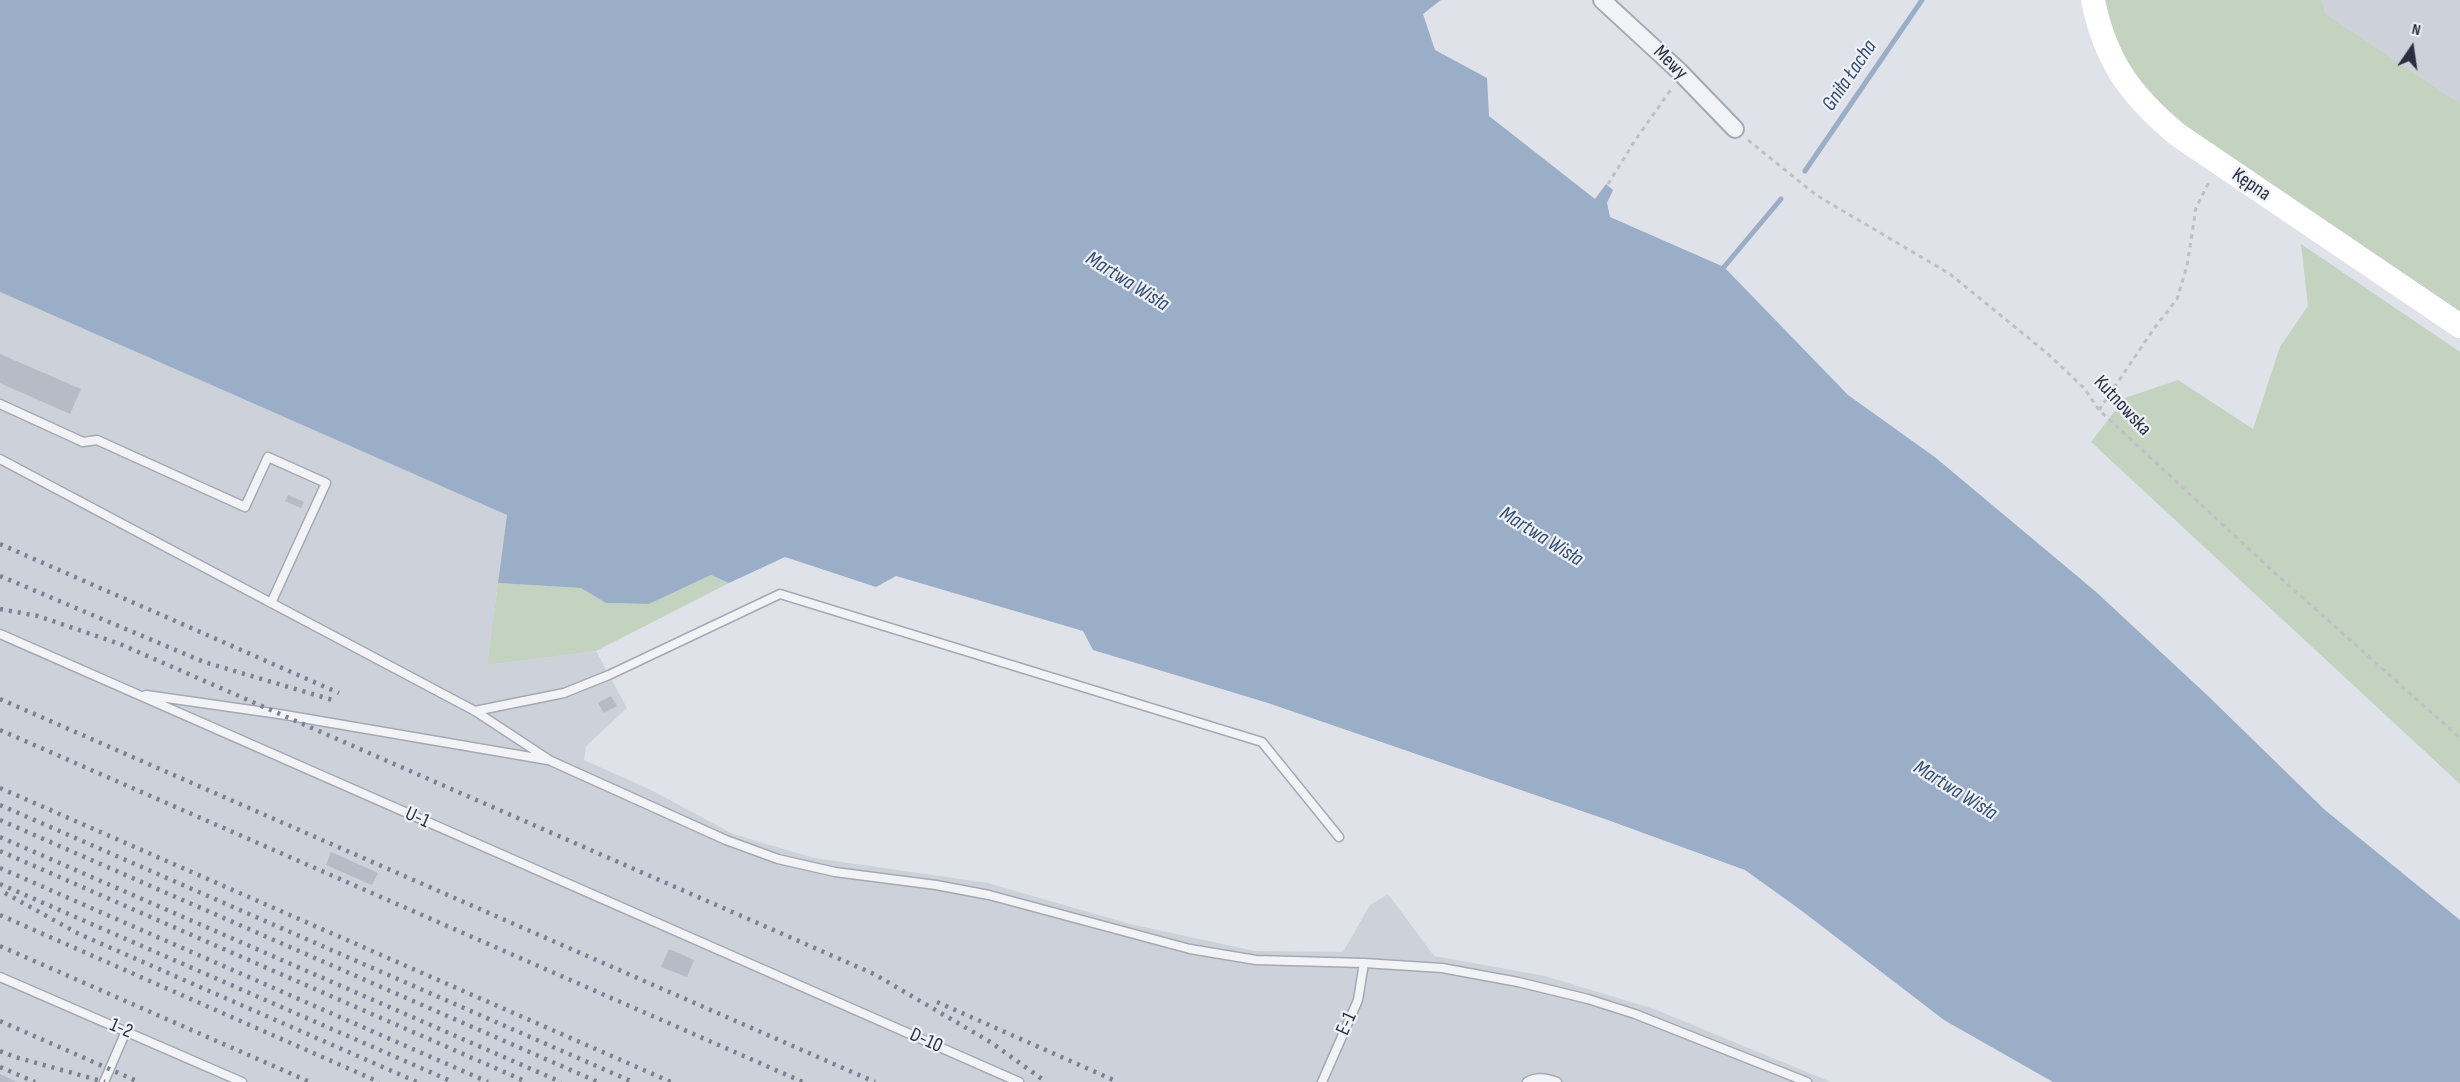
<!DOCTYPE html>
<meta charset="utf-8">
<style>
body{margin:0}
#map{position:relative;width:2460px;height:1082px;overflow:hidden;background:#dfe2e8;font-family:"Sofia Sans Condensed",sans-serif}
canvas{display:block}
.north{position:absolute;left:2382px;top:18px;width:60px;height:60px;-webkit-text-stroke:4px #eff1f6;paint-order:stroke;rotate:13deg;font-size:16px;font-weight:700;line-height:24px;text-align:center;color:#282f3f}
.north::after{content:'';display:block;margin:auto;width:21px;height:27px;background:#282f3f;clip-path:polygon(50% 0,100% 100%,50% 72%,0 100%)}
</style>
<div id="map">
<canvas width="2460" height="1082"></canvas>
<div class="north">N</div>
</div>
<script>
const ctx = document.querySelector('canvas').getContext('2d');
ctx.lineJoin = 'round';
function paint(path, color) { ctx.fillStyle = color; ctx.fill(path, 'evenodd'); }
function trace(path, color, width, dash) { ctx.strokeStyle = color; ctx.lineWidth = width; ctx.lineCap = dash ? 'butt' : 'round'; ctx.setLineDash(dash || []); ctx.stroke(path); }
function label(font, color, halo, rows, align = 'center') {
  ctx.font = font + ' "Sofia Sans Condensed",sans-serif'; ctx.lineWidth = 4.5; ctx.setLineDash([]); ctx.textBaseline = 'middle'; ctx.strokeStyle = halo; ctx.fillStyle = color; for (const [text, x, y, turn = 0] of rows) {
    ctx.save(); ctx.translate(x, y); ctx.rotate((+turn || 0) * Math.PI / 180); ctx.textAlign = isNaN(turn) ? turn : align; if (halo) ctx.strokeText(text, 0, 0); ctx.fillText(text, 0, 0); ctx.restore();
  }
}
const built = new Path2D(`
 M 2322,0 L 2460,0 L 2460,104 L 2325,13 Z
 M 0,292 L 507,515 L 487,665 L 596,651 L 627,708 L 586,746 L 584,760 L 651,790 L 733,834 L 814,858 L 988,883 L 1130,924 L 1255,951 L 1343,952 L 1370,905 L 1388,894 L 1434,956 L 1545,976 L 1654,1009 L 1831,1082 L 0,1082 Z`);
const green = new Path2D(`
 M 2104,0 L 2322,0 L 2325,13 L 2460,104 L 2460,315 L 2212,148 L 2148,95 L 2125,61 L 2112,30 Z
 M 2301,244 L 2460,352 L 2460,784 L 2091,442 L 2125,398 L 2178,380 L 2253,429 L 2280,347 L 2308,306 Z
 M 711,575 L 729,583 L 596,651 L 487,665 L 498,583 L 581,588 L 606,603 L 649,604 Z`);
const water = new Path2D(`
 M 0,0 L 1441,0 L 1423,14 L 1435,50 L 1487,78 L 1489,116 L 1595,199 L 1606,184 L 1613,190 L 1607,203 L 1610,217 L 1724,267 L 1848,395 L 1936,458 L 2095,591 L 2207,695 L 2325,810 L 2460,920 L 2460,1082 L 2053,1082 L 1944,1020 L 1802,911 L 1745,870 L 1605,819 L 1268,703 L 1093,650 L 1083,631 L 896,576 L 876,587 L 785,557 L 729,583 L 711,575 L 649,604 L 606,603 L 581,588 L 498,583 L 507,515 L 0,292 Z`);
const stream = new Path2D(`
 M 1805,171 L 1922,0
 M 1724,267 L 1781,199`);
const building = new Path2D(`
 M 0,354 L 81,389 L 70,414 L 0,383 Z
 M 288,495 L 304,502 L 301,508 L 285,501 Z
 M 611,696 L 617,706 L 604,713 L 598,703 Z
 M 331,852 L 378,873 L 372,885 L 326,865 Z
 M 669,949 L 694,960 L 687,977 L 661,967 Z
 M 0,1074 L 17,1082 L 0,1082 Z`);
const path = new Path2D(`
 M 1748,140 L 1816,195 L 1950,274 L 2048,354 L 2084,388 L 2099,410 L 2276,574 L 2460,738
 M 1608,184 L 1636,139 L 1672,88
 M 2099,410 L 2153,330 L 2177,299 L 2187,266 L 2196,208 L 2210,180`);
const lane = new Path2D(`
 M 0,404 L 83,442 L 97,440 L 245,507 L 268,457 L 326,483 L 271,603
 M 0,459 L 475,711 L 551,761 L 726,840 L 778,859 L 835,872 L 936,885 L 989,895 L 1190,949 L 1256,960 L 1364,963 L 1442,968 L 1518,982 L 1588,999 L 1635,1014 L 1807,1082
 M 0,634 L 1019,1082
 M 146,695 L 279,714 L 548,760
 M 475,711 L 564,693 L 609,675 L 780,594 L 1262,742 L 1339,837
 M 0,977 L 242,1082
 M 104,1082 L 126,1031
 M 1322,1082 L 1358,1000 L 1364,963
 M 1527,1082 C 1536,1076 1547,1078 1557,1082`);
const street = new Path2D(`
 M 1602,0 L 1679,71 L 1735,129`);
const secondary = new Path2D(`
 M 2093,0 C 2105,61 2131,96 2178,135 L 2460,326`);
const rail = new Path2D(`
 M 0,544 L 339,693
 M 0,576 L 204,662 L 336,701
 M 0,609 L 38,616 L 120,644 L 874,974 L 992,1043 L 1046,1082
 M 0,699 L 875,1082
 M 0,730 L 803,1082
 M 0,788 L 671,1082
 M 0,805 L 633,1082
 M 0,820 L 598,1082
 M 0,837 L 561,1082
 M 0,851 L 527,1082
 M 0,868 L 488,1082
 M 0,884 L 453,1082
 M 5,893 L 79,934 L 417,1082
 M 0,915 L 379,1082
 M 0,946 L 310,1082
 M 937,1002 L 1118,1082
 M 0,1021 L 139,1082
 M 0,1051 L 15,1057 L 105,1082
 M 0,1067 L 35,1082`);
const streetNames = [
 ["Mewy",1670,63,45],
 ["Kępna",2251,185,34],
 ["Kutnowska",2122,406,47],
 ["U-1",417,818,24],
 ["E-1",1347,1024,-66],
 ["1-2",121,1029,23],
 ["D-10",926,1041,24]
];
const waterNames = [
 ["Gniła Łacha",1850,76,-56],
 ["Martwa Wisła",1127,282,32],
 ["Martwa Wisła",1541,537,32],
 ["Martwa Wisła",1955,791,32]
];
paint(built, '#cdd1da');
paint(green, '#c4d2c0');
paint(water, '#9aaec8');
trace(stream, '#9aaec8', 5);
paint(building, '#b6bbc5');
trace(lane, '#a4a9b2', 11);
trace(street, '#a4a9b2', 20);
trace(path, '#bdc0c7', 3, [4.5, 4.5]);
trace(lane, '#f2f3f7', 8);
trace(street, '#f2f3f7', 16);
trace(secondary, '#fff', 24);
trace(rail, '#798192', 4.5, [3, 6]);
label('20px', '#282f3f', '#eff1f6', streetNames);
label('italic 21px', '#324c73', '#eff1f6', waterNames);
</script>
